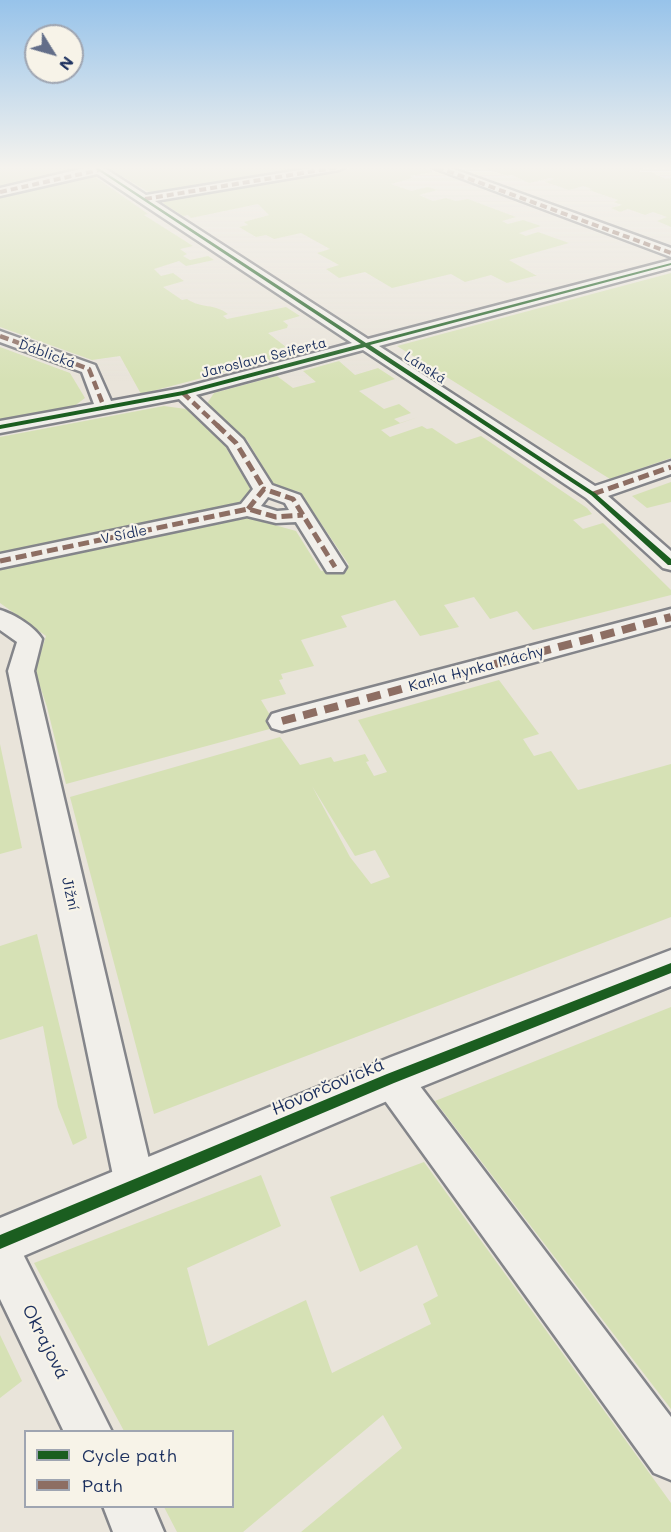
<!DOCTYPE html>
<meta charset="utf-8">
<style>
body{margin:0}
#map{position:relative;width:671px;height:1532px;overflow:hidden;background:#e9e4da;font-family:Mali,sans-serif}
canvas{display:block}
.legend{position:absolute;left:24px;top:1430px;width:210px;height:78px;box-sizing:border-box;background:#f7f3e8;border:2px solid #9fa5b1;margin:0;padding:8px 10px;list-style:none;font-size:18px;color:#1b2f5e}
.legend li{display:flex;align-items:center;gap:12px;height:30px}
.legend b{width:30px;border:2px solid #9fa5b1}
.north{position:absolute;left:24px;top:24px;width:60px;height:60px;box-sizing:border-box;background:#f7f3e8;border:2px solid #9fa5b1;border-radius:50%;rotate:127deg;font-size:16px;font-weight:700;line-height:24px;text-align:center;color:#1b2f5e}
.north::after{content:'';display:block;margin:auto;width:21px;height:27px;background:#636e89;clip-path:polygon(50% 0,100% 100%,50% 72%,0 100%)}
</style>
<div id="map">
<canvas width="671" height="1532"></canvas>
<ul class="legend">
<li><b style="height:8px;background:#1b5e20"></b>Cycle path</li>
<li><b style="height:8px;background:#8d6e63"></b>Path</li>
</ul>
<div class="north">N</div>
</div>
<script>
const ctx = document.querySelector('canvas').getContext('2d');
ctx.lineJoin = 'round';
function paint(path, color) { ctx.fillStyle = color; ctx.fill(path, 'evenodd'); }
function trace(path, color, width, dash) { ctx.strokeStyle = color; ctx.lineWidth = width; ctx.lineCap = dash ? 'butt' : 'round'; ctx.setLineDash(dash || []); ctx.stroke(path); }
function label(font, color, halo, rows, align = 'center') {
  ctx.font = font + ' Mali,sans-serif'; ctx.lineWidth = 4.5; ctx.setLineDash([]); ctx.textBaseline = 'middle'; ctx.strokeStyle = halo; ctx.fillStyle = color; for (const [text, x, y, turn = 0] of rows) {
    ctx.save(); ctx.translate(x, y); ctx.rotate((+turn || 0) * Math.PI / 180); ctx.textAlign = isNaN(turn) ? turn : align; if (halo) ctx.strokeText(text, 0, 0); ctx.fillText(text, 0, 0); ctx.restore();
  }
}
const green = new Path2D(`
 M 0,167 L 80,167 L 82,168 L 79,172 L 0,189 Z
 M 106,167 L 326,167 L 152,194 Z
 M 357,167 L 423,167 L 432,172 L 410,176 L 413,178 L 391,184 L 411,191 L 428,187 L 437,190 L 419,195 L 433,201 L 446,198 L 456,201 L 468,199 L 516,217 L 502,221 L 508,224 L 523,220 L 541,226 L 519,233 L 526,236 L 538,232 L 569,243 L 509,260 L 537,276 L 535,276 L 507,283 L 491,275 L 465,282 L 451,274 L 392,288 L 365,272 L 339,278 L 326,269 L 339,265 L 317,253 L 330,249 L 301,233 L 274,239 L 266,235 L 256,237 L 239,227 L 248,225 L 244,222 L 269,215 L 258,204 L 191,218 L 188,215 L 183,216 L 164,204 L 163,201 Z
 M 481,167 L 645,167 L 638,172 L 651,172 L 666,179 L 671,178 L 671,227 L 657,221 L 667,217 L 653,212 L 645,215 L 628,209 L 620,212 L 611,208 L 622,205 L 614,202 L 618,200 L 589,190 L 592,189 L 583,186 L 569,190 L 545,182 L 554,179 L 550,178 L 529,183 L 512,175 L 507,176 Z
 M 84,176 L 94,176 L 148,214 L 144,215 L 193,246 L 180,249 L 187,254 L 183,256 L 190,260 L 208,256 L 214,260 L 186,266 L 179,261 L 154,269 L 161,276 L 173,273 L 184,281 L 163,287 L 182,300 L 187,299 C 202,309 214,303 228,314 L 223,316 L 227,319 L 286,307 L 300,316 L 283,321 L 288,325 L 287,328 L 268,333 L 286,347 L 270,351 L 278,358 L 141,394 L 120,356 L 92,360 L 0,327 L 0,195 Z
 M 671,273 L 671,458 L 610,479 L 397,346 Z
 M 0,347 L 70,373 L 85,398 L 73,407 L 0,420 Z
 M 339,361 L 355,375 L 378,368 L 395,379 L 359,391 L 384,409 L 399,404 L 411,413 L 394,419 L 400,423 L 418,417 L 381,430 L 390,437 L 422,426 L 427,429 L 432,428 L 456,444 L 481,436 L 587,508 L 592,514 L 573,520 L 583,529 L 603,523 L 671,590 L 671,595 L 533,630 L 517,611 L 490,619 L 474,597 L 444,605 L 459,627 L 420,636 L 395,600 L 341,616 L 347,627 L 301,640 L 314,666 L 281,674 L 283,679 L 279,680 L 286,694 L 261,700 L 277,727 L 66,784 L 47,707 L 35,671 L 46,636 L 0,603 L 0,570 L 246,517 L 296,531 L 321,571 L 349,565 L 300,492 L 274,485 L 247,440 L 206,405 L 214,393 L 277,376 L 293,388 L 316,382 L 303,371 Z
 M 164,406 L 186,409 L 225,446 L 251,490 L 238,504 L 0,553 L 0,437 Z
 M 671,482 L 671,502 L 647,508 L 632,496 Z
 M 499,680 L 539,734 L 523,739 L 534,756 L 551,751 L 578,790 L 671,764 L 671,917 L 154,1114 L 70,797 L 280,737 L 300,765 L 331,757 L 334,762 L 365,754 L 369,761 L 366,762 L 374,776 L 387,772 L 358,720 ZM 312,786 L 355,856 L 375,850 L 390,877 L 371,884 L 350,857 Z
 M 0,744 L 22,848 L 0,854 Z
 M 37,934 L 87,1138 L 73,1145 L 58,1107 L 43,1026 L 0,1040 L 0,946 Z
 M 671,1007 L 671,1409 L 435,1101 Z
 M 424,1162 L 671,1503 L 671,1532 L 301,1532 L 402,1448 L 383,1415 L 243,1532 L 177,1532 L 164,1507 L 232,1506 L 232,1432 L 124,1431 L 34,1263 L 261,1175 L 281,1226 L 187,1268 L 208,1346 L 306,1300 L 332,1373 L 431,1324 L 423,1304 L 438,1296 L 417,1245 L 360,1272 L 330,1197 Z
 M 0,1335 L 22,1381 L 0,1398 Z`);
const minor = new Path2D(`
 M 89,167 L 103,167 L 146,195 L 318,167 L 345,167 L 339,170 L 155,201 L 368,339 L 671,260 L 671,268 L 379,346 L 595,486 L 671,461 L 671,474 L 608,496 L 671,551 L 671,570 L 663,568 L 586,498 L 363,350 L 196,395 L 243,439 L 272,485 L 300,495 L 346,567 L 343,572 L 327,572 L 296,522 L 276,523 L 247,516 L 0,568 L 0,554 L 241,504 L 253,489 L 228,446 L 179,399 L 0,433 L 0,421 L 94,404 L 82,372 L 0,342 L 0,331 L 95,365 L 111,401 L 182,388 L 352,343 L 97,174 L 0,196 L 0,188 ZM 268,497 L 285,503 L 289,510 L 277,511 L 261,506 Z
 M 431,167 L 448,167 L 671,248 L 671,257 Z
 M 671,609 L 671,625 L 282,731 L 272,728 L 268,721 L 272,714 L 282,711 Z
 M 0,610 C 14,614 35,627 42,639 L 34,671 L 155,1185 L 149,1199 L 135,1205 L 121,1199 L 115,1185 L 8,671 L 17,642 L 0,630 Z
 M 391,1060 L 404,1065 L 671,1417 L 671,1480 L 654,1473 L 378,1091 L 372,1078 L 378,1065 Z
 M 0,1232 L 15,1238 L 112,1432 L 64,1432 L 0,1299 Z
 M 103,1506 L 153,1506 L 164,1532 L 113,1532 Z`);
const tertiary = new Path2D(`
 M 671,950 L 671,986 L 406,1093 L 0,1266 L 0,1218 L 391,1057 Z`);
const quietFar3 = new Path2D(`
 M 437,167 L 671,253
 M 0,192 L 99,170
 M 145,199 L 339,167`);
const quietFar2 = new Path2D(`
 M 0,336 L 89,369 L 104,407
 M 183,393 L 218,426`);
const quietFar1 = new Path2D(`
 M 217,425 L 236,443 L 264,489
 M 593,494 L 671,467
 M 248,509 L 264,489 L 293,499 L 335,567
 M 0,561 L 248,509 L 276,517 L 303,515`);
const quiet = new Path2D(`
 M 282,721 L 671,617`);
const cycleway = new Path2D(`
 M 93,167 L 97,167 L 366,343 L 671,263 L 671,265 L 370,345 L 595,493 L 671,559 L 671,565 L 668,565 L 591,495 L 365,347 L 183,395 L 0,429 L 0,425 L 183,391 L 361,344 Z
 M 671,963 L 671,973 L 394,1083 L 0,1249 L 0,1235 L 387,1074 Z`);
const farStreetnames = [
 ["Ďáblická",47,354,20],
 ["Jaroslava Seiferta",264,358,-14],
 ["Lánská",425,368,33],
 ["V Sídle",124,535,-12]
];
const streetNames = [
 ["Karla Hynka Máchy",476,669,-15],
 ["Jižní",70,894,77]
];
const nearStreetnames = [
 ["Hovorčovická",328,1087,-23],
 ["Okrajová",45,1342,63]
];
paint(green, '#d6e1b5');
trace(minor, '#84858a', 5);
trace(tertiary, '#84858a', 5);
paint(minor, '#f1efea');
paint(tertiary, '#f1efea');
trace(quietFar3, '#8d6e63', 4, [7, 4]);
trace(quietFar2, '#8d6e63', 4.5, [9, 4.5]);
trace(quietFar1, '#8d6e63', 5, [11, 5]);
trace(quiet, '#8d6e63', 8, [14, 8]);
paint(cycleway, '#1b5e20');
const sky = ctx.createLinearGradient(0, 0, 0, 381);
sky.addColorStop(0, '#97c3ea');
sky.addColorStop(0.44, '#f5f3ee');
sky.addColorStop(1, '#f5f3ee00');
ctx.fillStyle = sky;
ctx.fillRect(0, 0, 671, 381);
label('14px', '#1b2f5e', '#f7f3e8', farStreetnames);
label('15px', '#1b2f5e', '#f7f3e8', streetNames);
label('18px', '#1b2f5e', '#f7f3e8', nearStreetnames);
</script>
